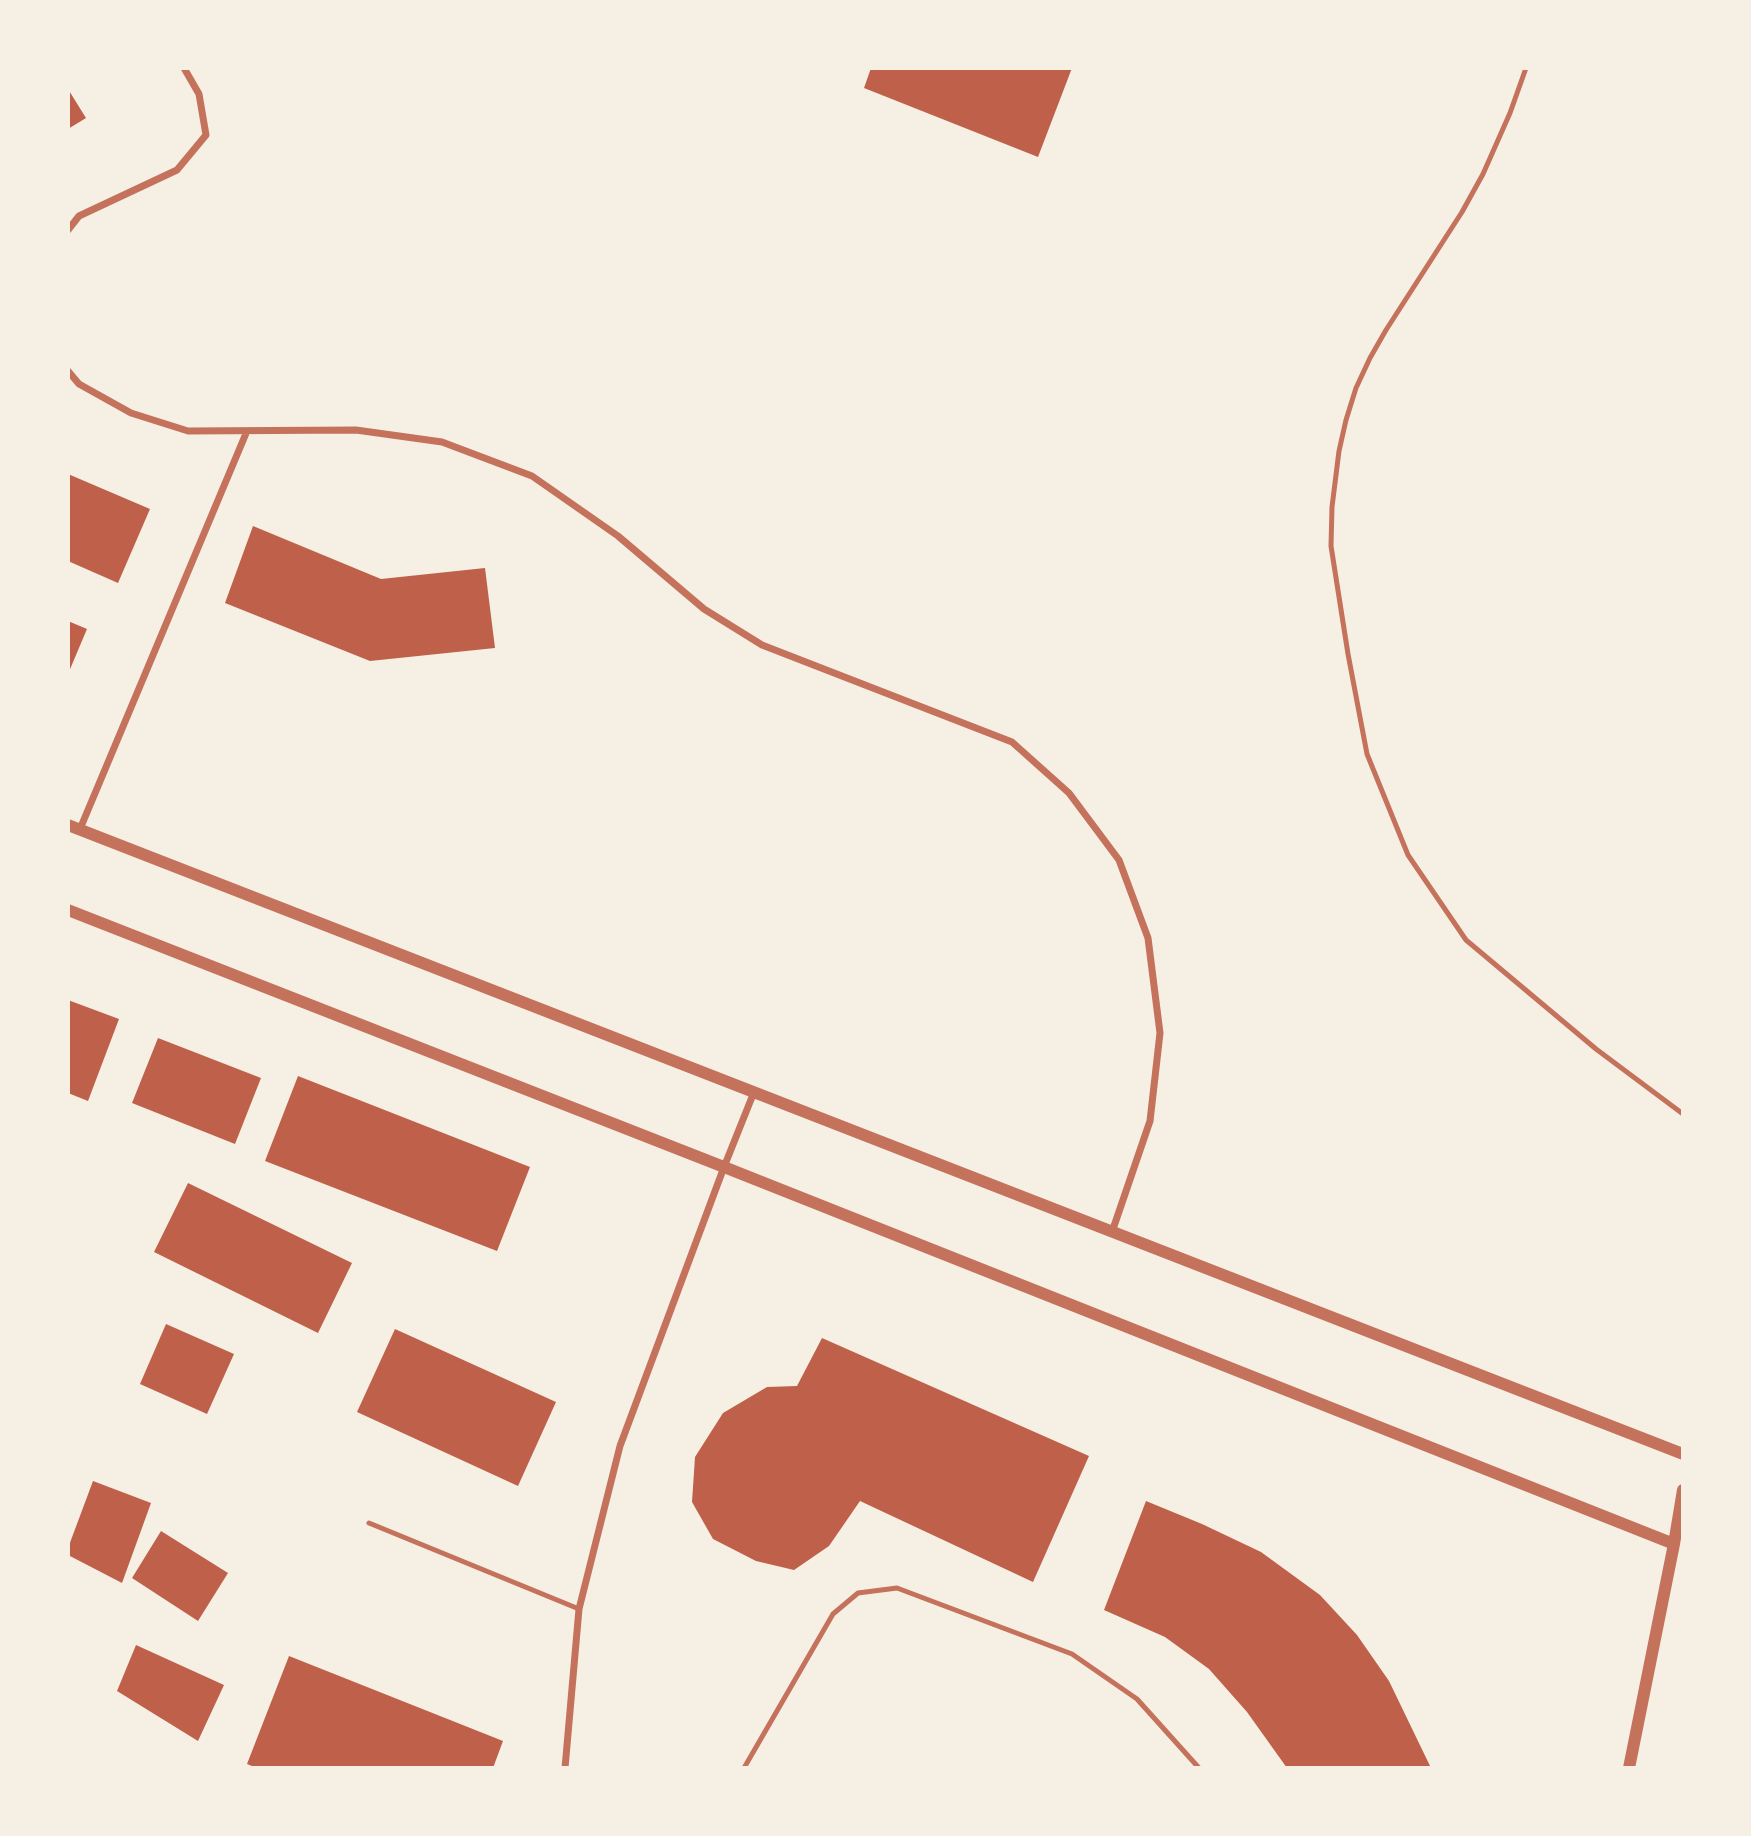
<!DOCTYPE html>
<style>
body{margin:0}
#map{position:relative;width:1751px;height:1836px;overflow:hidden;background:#f6efe4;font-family:Figtree,sans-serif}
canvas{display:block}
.frame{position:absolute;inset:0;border:70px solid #f6efe4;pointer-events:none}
</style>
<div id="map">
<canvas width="1751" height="1836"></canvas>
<div class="frame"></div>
</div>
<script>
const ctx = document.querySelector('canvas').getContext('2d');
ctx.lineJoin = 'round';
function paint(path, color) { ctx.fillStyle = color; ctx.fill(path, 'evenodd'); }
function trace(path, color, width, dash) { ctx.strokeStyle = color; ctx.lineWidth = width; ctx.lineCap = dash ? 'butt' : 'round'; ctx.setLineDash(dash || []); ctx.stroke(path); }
const building = new Path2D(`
 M 871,68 L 1072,68 L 1038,157 L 864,88 Z
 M 68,89 L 86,118 L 68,129 Z
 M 68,474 L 150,509 L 118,583 L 68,561 Z
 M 253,526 L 381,579 L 485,568 L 495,648 L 370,661 L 225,603 Z
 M 68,621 L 87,629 L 68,674 Z
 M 68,1000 L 119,1019 L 88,1101 L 68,1093 Z
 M 158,1038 L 261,1078 L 235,1144 L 132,1103 Z
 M 298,1076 L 530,1167 L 497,1251 L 265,1161 Z
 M 188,1183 L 352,1263 L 318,1333 L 154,1252 Z
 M 166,1324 L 234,1354 L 207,1414 L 140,1384 Z
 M 395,1329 L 556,1402 L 518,1486 L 357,1412 Z
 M 822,1338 L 1089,1456 L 1033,1582 L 860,1501 L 829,1546 L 794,1570 L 756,1561 L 713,1539 L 692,1502 L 695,1457 L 723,1413 L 767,1387 L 797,1386 Z
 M 93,1481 L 151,1503 L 122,1583 L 68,1555 L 68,1548 Z
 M 1146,1501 L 1202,1524 L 1261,1552 L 1320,1595 L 1357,1635 L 1389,1681 L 1431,1768 L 1287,1768 L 1247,1712 L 1209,1669 L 1165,1637 L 1104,1610 Z
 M 161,1531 L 228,1573 L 198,1621 L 132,1578 Z
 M 136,1645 L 224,1685 L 198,1741 L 117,1691 Z
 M 289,1656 L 503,1741 L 493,1768 L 257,1768 L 247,1764 Z`);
const service = new Path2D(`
 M 1526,68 L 1510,113 L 1483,174 L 1462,212 L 1386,330 L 1370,358 L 1356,388 L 1346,420 L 1339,451 L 1332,507 L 1331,546 L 1348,654 L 1367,754 L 1408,855 L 1466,940 L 1596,1049 L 1683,1114
 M 369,1523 L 579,1609
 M 744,1768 L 833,1614 L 858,1593 L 897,1588 L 1072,1654 L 1137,1699 L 1199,1768`);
const minor = new Path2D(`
 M 68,230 L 79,216 L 177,170 L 206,135 L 199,94 L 184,68
 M 68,371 L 79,384 L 131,413 L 188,431 L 356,430 L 442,442 L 532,476 L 618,536 L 704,609 L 762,645 L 1012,742 L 1069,793 L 1119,860 L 1148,938 L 1160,1033 L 1150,1121 L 1112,1232
 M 80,829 L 247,431
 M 565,1768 L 579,1609 L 620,1446 L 724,1167 L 754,1092`);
const tertiary = new Path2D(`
 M 68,825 L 1683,1454
 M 68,910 L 724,1167 L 1674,1544
 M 1629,1768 L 1674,1544 L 1683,1490`);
paint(building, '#bf614a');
trace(service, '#c5725c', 5);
trace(minor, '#c5725c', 7);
trace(tertiary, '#c5725c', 12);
</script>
